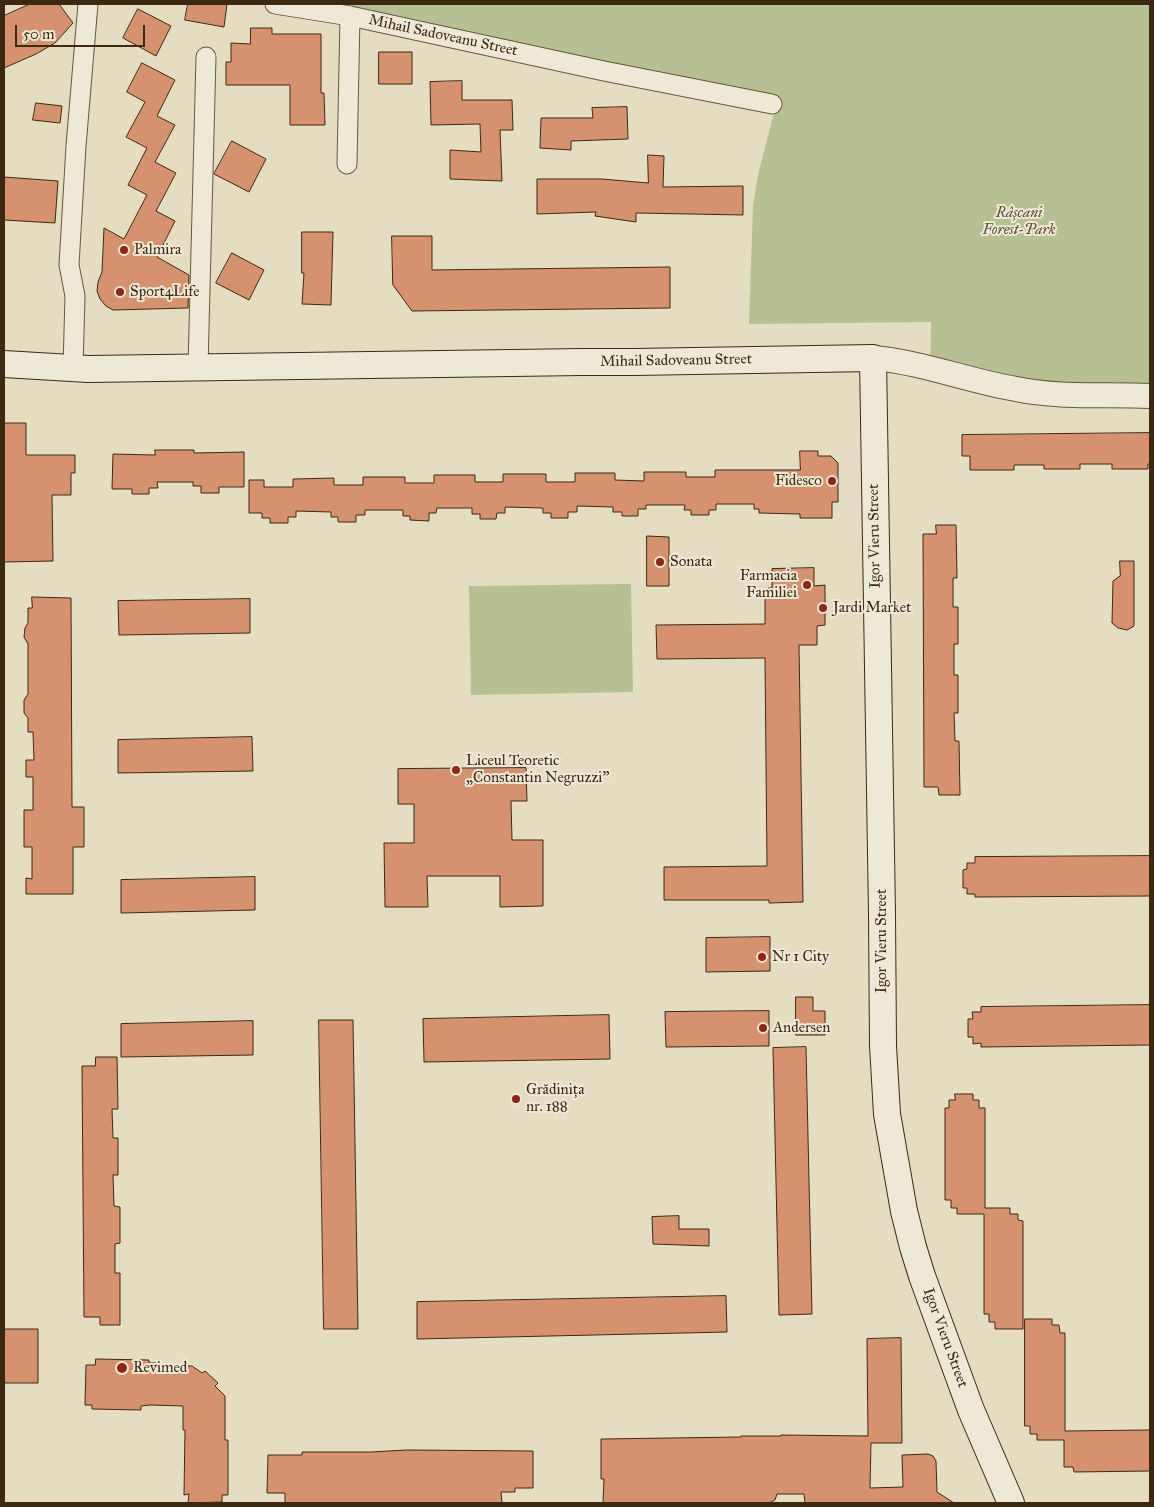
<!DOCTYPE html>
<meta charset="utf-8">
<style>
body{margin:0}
#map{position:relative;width:1154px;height:1507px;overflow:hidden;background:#e5ddc1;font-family:"IM FELL Great Primer",serif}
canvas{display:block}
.frame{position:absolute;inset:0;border:5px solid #3d2812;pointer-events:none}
.scale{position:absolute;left:15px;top:25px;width:130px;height:22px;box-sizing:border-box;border:2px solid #3d2812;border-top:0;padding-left:6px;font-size:15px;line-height:18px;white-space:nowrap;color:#3d2812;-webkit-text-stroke:4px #eee9d7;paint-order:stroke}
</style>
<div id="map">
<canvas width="1154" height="1507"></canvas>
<div class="frame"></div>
<div class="scale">50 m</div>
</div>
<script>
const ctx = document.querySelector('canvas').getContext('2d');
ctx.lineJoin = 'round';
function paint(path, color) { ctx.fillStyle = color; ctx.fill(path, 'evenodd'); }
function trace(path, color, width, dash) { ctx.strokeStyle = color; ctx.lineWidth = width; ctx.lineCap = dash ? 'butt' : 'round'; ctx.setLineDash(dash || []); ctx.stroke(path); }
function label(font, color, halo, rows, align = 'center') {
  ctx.font = font + ' "IM FELL Great Primer",serif'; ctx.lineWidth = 4; ctx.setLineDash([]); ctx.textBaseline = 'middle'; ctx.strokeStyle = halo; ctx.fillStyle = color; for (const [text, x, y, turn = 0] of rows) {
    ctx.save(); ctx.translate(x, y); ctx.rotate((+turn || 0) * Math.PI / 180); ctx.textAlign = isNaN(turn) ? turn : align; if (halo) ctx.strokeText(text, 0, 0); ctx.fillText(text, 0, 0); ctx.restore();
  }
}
const green = new Path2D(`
 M 324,4 L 1150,4 L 1150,403 L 930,380 L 931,322 L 749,324 L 753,205 L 758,175 L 777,101 Z
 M 631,584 L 633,692 L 471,695 L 469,586 Z`);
const building = new Path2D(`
 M 30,4 L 59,4 L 73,23 L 55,43 L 36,54 L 4,68 L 4,16 Z
 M 188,4 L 227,4 L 224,27 L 185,20 Z
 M 138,9 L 171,26 L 156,56 L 123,38 Z
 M 251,28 L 272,28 L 272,34 L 321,34 L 321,93 L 324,93 L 325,125 L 290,125 L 290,85 L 226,85 L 226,62 L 231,62 L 231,43 L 250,44 Z
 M 379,52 L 412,52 L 412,84 L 379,84 Z
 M 142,63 L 175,80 L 157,116 L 175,125 L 155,162 L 176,173 L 156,211 L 175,221 L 157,257 L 189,275 L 188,308 L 113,310 L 106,306 L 100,299 L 97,291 L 98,282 L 102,272 L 104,228 L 124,239 L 147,195 L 128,185 L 147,148 L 126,137 L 145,102 L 127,92 Z
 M 462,81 L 462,100 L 512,100 L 513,130 L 500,130 L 502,181 L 450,179 L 450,150 L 481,152 L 480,124 L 431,125 L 430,82 Z
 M 36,103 L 62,106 L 60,123 L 33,120 Z
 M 627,107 L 628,139 L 571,141 L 571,150 L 540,148 L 541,118 L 593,118 L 592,108 Z
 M 232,141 L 266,159 L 249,192 L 214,174 Z
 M 648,155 L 664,156 L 663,187 L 743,186 L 743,215 L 636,213 L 636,222 L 595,216 L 596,212 L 537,214 L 537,179 L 602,179 L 648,183 Z
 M 4,177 L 58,181 L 55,223 L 4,220 Z
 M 302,232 L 333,232 L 331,305 L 302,304 L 304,273 L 302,273 Z
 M 392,236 L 432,236 L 432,270 L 670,267 L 670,308 L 412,311 L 393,285 Z
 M 232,253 L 264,270 L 249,300 L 216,283 Z
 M 4,423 L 26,423 L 26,455 L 75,455 L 75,473 L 71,473 L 71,495 L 52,495 L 53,561 L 4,562 Z
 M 1150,433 L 1150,464 L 1148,464 L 1148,469 L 1112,469 L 1112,464 L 1080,464 L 1080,469 L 1044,469 L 1044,465 L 1014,465 L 1014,470 L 970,470 L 970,456 L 962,456 L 962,435 Z
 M 155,450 L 194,450 L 194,453 L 244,452 L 244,487 L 219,487 L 219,493 L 201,493 L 201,486 L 193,486 L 193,482 L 157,482 L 158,488 L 149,488 L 149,494 L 132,494 L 132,489 L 112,489 L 113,454 L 155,455 Z
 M 800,451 L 818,451 L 818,456 L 831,456 L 838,463 L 838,502 L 832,502 L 832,518 L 800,518 L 800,514 L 759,513 L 759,509 L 754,509 L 754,504 L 716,504 L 716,510 L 709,510 L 709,515 L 691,515 L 691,510 L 684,510 L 685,505 L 646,505 L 646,509 L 638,509 L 638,516 L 622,516 L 622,512 L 613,512 L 613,507 L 577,506 L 577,512 L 568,512 L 568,518 L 551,518 L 551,513 L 543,513 L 543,508 L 505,507 L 505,513 L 497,513 L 496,519 L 480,519 L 480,514 L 472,514 L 472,508 L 437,508 L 436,513 L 429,513 L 429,521 L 410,520 L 410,516 L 403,516 L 403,510 L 365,510 L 365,515 L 356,515 L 356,522 L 338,522 L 338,517 L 331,517 L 331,512 L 296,511 L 296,517 L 288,517 L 288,523 L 270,523 L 270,518 L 262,518 L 262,513 L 249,513 L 249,480 L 264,480 L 264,487 L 293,487 L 293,479 L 334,478 L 334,485 L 363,485 L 363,477 L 405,477 L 405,483 L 434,483 L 434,475 L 475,475 L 475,482 L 503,482 L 503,474 L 546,474 L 546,482 L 575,482 L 575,473 L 615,473 L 615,480 L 644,481 L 644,472 L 686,472 L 686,477 L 715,477 L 715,470 L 800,470 Z
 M 936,525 L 956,525 L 957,578 L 953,578 L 953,607 L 958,607 L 958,644 L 954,644 L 954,675 L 958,675 L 958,713 L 954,713 L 955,741 L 959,741 L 960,795 L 939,795 L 938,787 L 924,787 L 923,534 L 936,534 Z
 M 647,536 L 669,537 L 669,586 L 647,586 Z
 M 1120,561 L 1134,561 L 1134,626 L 1127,630 L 1118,628 L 1112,623 L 1113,581 L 1120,576 Z
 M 814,568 L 814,586 L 825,585 L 825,625 L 817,626 L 817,645 L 799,645 L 803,902 L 769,903 L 769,900 L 664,900 L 664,867 L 767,866 L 765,658 L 657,659 L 656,625 L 765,624 L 765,594 L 768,594 L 768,588 L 772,588 L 772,569 Z
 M 32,597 L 71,598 L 72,807 L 84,807 L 84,847 L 73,847 L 73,894 L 26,894 L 26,878 L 32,879 L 32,847 L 24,847 L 24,810 L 33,810 L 33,777 L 26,777 L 26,760 L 34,760 L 33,732 L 28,732 L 28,718 L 24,713 L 24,700 L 28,694 L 28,644 L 24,637 L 25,628 L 28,623 L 28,608 L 32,608 Z
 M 250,599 L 250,633 L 119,635 L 118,601 Z
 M 252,737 L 253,771 L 118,773 L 118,740 Z
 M 526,768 L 527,801 L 511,801 L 512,840 L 543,840 L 543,906 L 500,907 L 500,876 L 427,876 L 428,907 L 385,907 L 384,843 L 414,843 L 414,804 L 398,804 L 398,769 Z
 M 1150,856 L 1150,896 L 975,897 L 975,894 L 967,894 L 967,888 L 963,888 L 963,870 L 967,869 L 967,863 L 975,863 L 975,857 Z
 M 255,877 L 255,910 L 121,913 L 121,880 Z
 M 770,937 L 770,971 L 706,972 L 706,938 Z
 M 796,997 L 813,997 L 813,1011 L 825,1011 L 825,1035 L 796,1035 Z
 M 1150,1005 L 1150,1045 L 981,1047 L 981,1043 L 973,1044 L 973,1037 L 968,1037 L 968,1019 L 973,1019 L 972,1012 L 981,1012 L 981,1007 Z
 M 769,1011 L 769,1046 L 666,1047 L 665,1012 Z
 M 609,1015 L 610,1059 L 424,1062 L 423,1019 Z
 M 319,1020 L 353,1020 L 358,1329 L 324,1329 Z
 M 253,1021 L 253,1055 L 121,1057 L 121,1024 Z
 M 806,1047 L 812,1314 L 779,1315 L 773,1048 Z
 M 96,1057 L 117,1057 L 118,1109 L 112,1109 L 113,1138 L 118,1138 L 118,1175 L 113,1175 L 114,1206 L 120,1207 L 120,1243 L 115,1244 L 115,1273 L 120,1273 L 120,1325 L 100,1325 L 100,1317 L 84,1317 L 82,1066 L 95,1066 Z
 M 955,1094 L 973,1094 L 973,1100 L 979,1100 L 979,1108 L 985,1108 L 985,1208 L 1010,1208 L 1010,1214 L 1018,1214 L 1018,1220 L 1023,1221 L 1023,1329 L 995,1329 L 995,1322 L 989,1322 L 989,1314 L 984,1314 L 984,1214 L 957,1214 L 957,1208 L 951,1208 L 951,1200 L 945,1200 L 945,1108 L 949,1108 L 949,1100 L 955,1100 Z
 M 679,1216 L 679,1229 L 709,1229 L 709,1246 L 653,1244 L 652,1217 Z
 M 726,1296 L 727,1332 L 417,1339 L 417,1302 Z
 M 1025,1319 L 1052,1319 L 1052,1325 L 1059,1325 L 1060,1333 L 1065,1333 L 1065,1431 L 1150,1430 L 1150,1471 L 1074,1472 L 1073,1467 L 1064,1467 L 1064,1440 L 1037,1440 L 1037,1434 L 1030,1434 L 1030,1426 L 1025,1426 Z
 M 4,1329 L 38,1329 L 38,1383 L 4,1383 Z
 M 901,1338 L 902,1443 L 871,1443 L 870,1488 L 903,1487 L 902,1455 L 928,1454 L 933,1456 L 936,1461 L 937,1492 L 954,1503 L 805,1503 L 804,1494 L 777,1494 L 775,1500 L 769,1503 L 603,1503 L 604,1479 L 601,1479 L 601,1439 L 741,1437 L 741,1436 L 781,1436 L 781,1435 L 868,1436 L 867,1339 Z
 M 96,1359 L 149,1360 L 149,1363 L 160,1363 L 160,1366 L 192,1366 L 202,1373 L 205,1371 L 218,1383 L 215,1386 L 225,1396 L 225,1440 L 228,1440 L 228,1495 L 222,1495 L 222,1502 L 188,1503 L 189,1494 L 184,1495 L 185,1430 L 183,1430 L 183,1406 L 150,1405 L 141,1406 L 141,1410 L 92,1409 L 92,1405 L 85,1405 L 86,1365 L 95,1365 Z
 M 407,1450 L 533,1451 L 533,1488 L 515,1488 L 515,1492 L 501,1492 L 502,1503 L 285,1503 L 285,1493 L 267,1493 L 268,1455 L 302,1455 L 302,1452 L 371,1452 Z`);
const minor = new Path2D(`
 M 275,4 L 350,16 L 604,71 L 772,104
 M 347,164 L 350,16
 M 198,367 L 206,57
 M 73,368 L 75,296 L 69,265 L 76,146 L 88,4`);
const tertiary = new Path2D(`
 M 873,358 C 922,362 968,381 1016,389 C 1059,398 1106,394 1150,396`);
const secondary = new Path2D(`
 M 4,364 L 88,369 L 582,362 L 634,362 L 873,358 L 882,914 L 883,1046 L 887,1114 L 904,1211 L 913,1247 L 922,1276 L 971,1410 L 1011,1503`);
const markers = [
 [124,250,5,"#8f2418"],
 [120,292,5,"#8f2418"],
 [832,481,5,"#8f2418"],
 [660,562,5,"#8f2418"],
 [807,585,5,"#8f2418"],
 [823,608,5,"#8f2418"],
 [456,770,5,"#8f2418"],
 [762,957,5,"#8f2418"],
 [763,1028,5,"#8f2418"],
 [516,1099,5,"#8f2418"],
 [122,1368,6,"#8f2418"]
];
const streetNames = [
 ["Mihail Sadoveanu Street",443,36,12],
 ["Mihail Sadoveanu Street",676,361,-1],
 ["Igor Vieru Street",875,536,-91],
 ["Igor Vieru Street",882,941,-90],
 ["Igor Vieru Street",945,1338,70]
];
const parkNames = [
 ["Râșcani",1019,213],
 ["Forest-Park",1019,230]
];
const poiNames = [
 ["Palmira",134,250],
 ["Sport4Life",130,292],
 ["Fidesco",822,481,"right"],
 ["Sonata",670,562],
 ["Farmacia",797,576,"right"],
 ["Familiei",797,593,"right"],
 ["Jardi Market",833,608],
 ["Liceul Teoretic",466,761],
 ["„Constantin Negruzzi”",466,778],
 ["Nr 1 City",772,957],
 ["Andersen",773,1028],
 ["Grădinița",526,1090],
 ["nr. 188",526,1107],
 ["Revimed",133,1368]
];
paint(green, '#b6c092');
paint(building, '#d6926f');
trace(building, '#3d2812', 1);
trace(minor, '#67553e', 21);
trace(tertiary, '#67553e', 26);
trace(secondary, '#3d2812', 28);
trace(minor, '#eee9d7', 19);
trace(tertiary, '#eee9d7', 24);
trace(secondary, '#eee9d7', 26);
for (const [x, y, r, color] of markers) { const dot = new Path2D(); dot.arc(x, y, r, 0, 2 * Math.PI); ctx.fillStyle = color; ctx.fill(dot); trace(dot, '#eee9d7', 2); }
label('15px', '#3d2812', '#eee9d7', streetNames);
label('italic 15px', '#5b4e32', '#eee9d7', parkNames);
label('15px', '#3d2812', '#eee9d7', poiNames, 'left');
</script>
